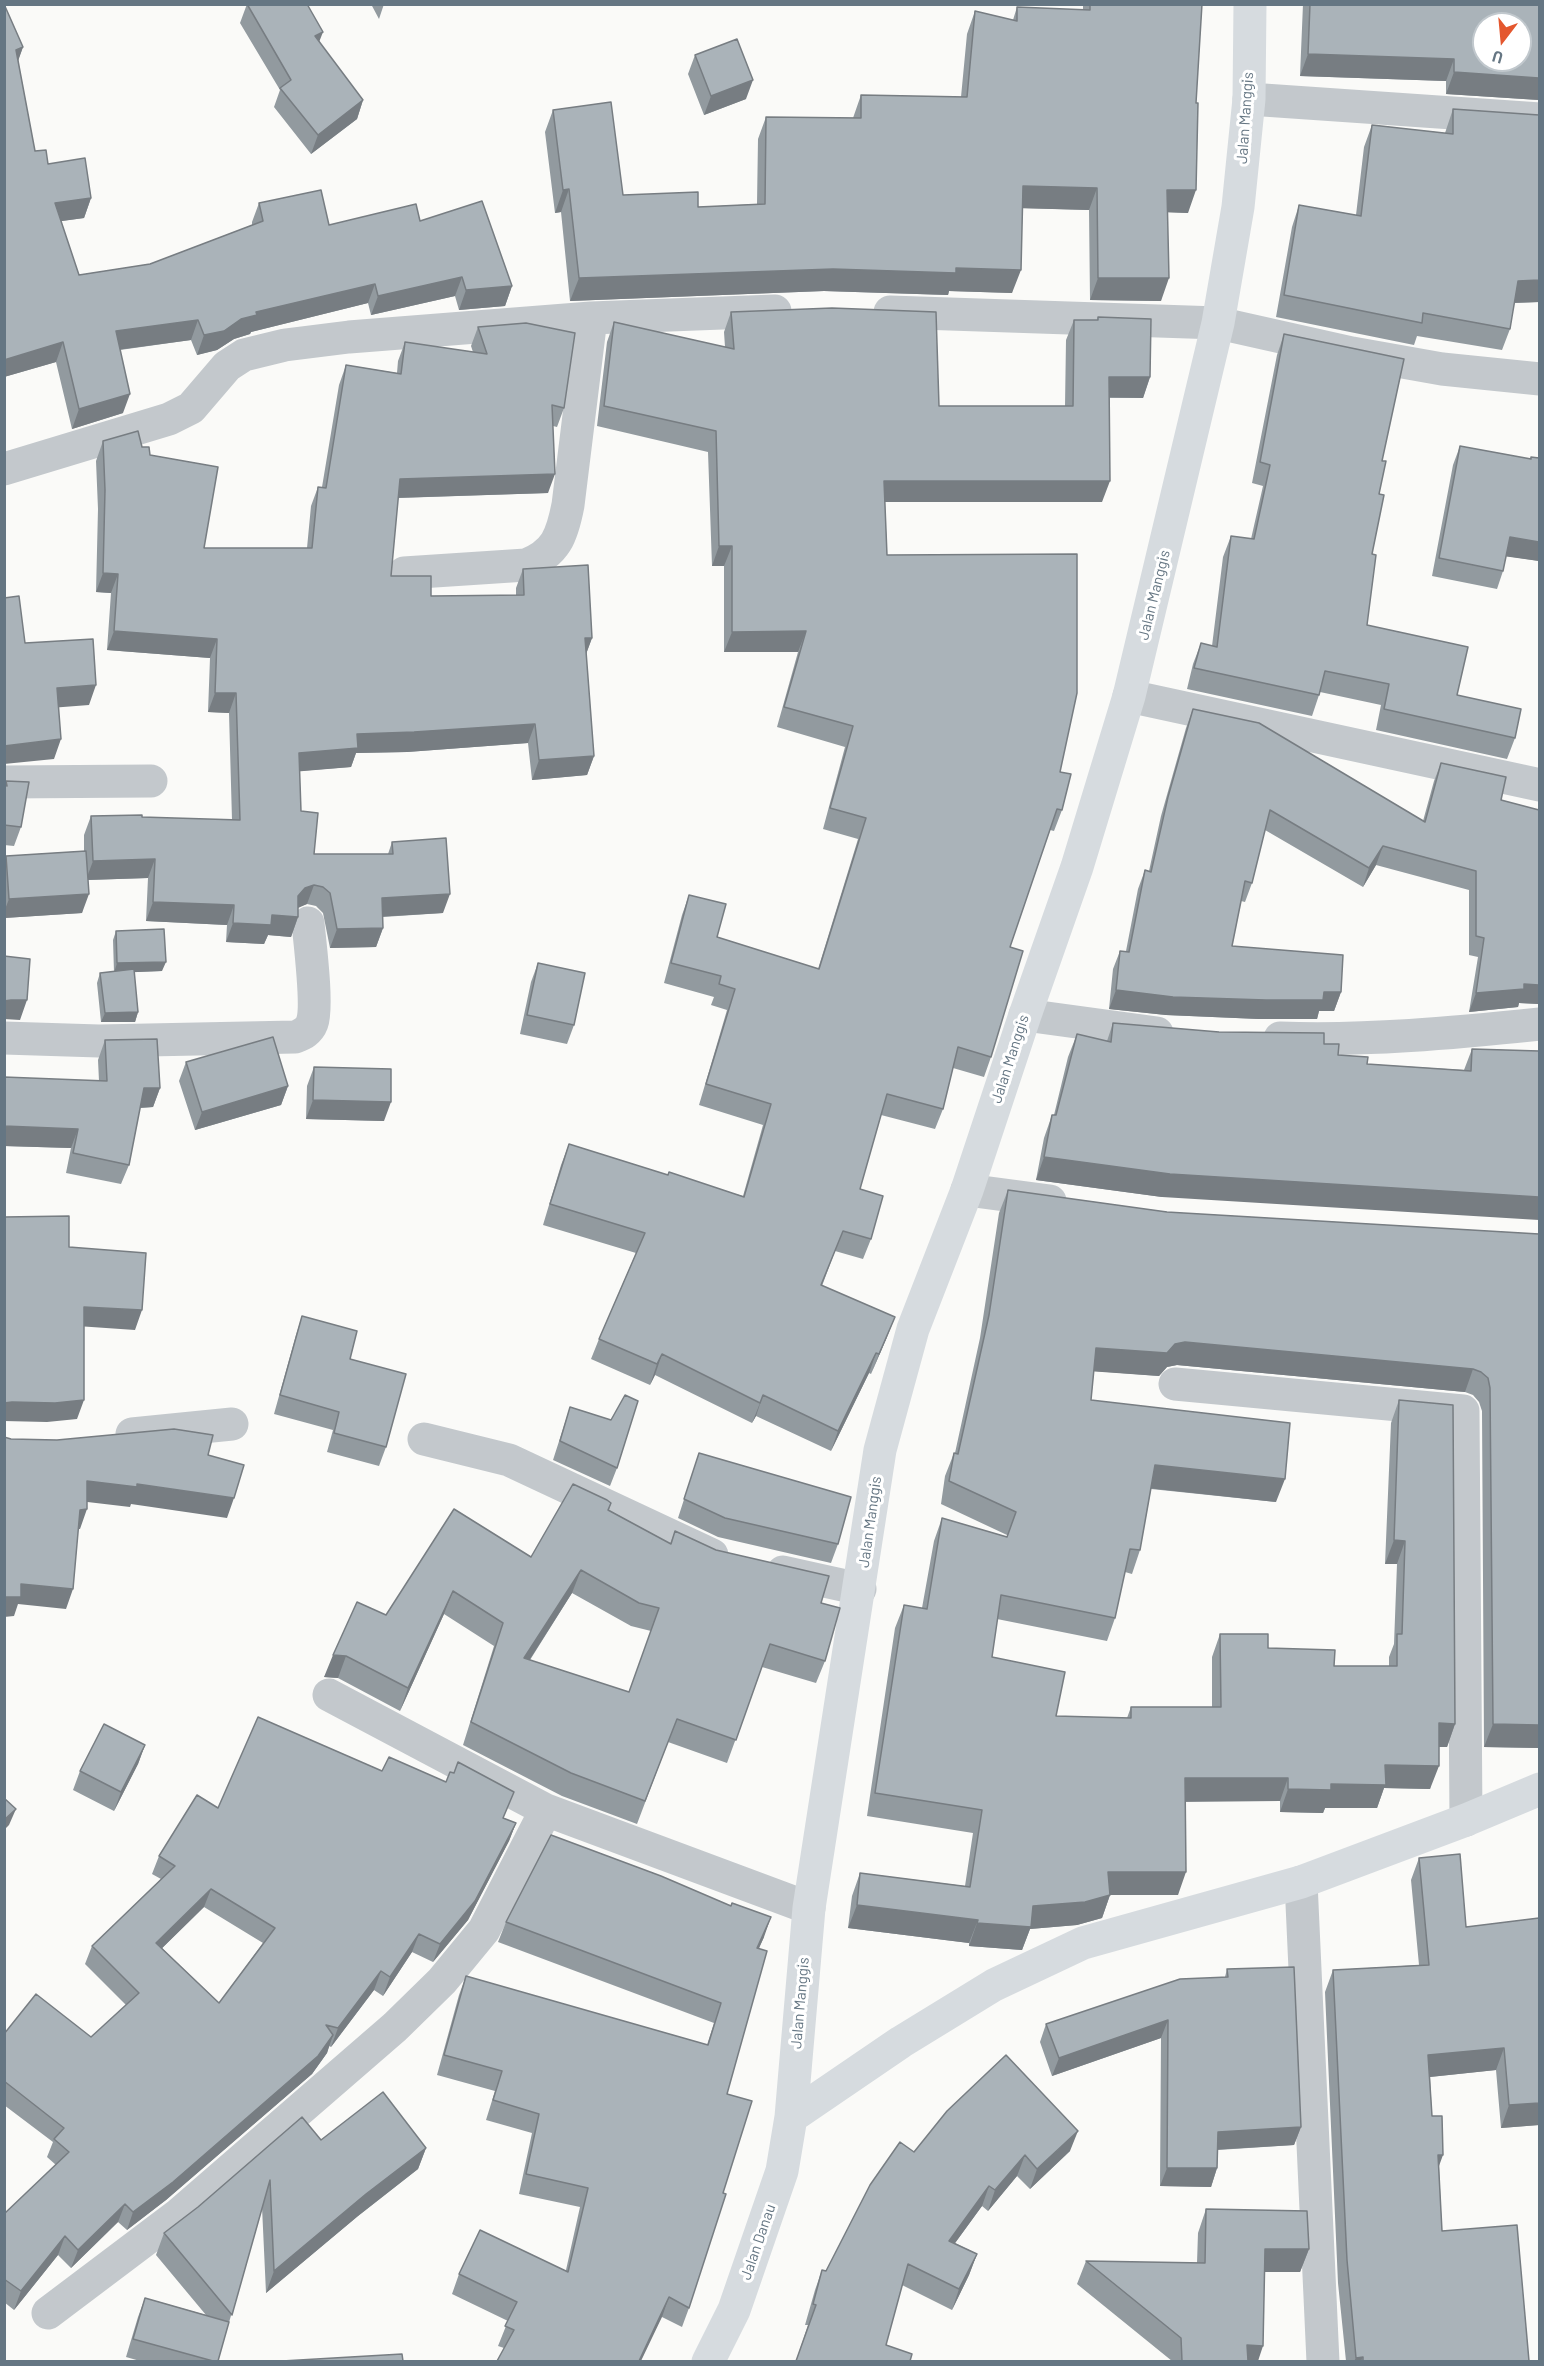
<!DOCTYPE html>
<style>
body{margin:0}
#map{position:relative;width:1544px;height:2366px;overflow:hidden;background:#fafaf8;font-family:Barlow,sans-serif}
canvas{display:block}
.frame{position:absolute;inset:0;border:6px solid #657683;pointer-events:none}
.north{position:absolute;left:1472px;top:12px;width:60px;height:60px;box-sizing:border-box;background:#fff;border:2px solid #c1c8cd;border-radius:50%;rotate:196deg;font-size:16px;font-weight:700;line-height:24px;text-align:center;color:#657683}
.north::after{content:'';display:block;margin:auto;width:21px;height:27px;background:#e4572e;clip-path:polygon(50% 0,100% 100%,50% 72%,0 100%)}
</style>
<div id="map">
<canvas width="1544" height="2366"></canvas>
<div class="frame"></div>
<div class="north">U</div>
</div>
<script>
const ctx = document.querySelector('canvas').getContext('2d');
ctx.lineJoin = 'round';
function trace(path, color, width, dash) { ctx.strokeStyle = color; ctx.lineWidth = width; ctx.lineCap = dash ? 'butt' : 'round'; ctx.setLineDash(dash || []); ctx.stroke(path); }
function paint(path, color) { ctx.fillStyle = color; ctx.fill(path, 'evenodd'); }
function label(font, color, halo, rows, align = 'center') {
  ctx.font = font + ' Barlow,sans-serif'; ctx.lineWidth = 6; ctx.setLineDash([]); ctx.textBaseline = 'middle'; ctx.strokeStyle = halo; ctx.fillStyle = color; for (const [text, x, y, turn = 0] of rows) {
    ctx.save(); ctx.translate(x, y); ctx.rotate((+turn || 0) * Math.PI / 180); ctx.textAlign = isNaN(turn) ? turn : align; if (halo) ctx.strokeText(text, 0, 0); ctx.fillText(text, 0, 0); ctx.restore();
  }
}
const street = new Path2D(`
 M 1249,99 L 1540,119
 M 890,312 L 1218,323 L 1352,353 L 1442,369 L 1540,379
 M 4,469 L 169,419 L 191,408 L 227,366 L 244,355 L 285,345 L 349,337 L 591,318 L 775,311
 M 404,573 L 526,565 C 556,553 562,536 568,505 L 591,318
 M 1129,696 L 1540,785
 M 4,782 L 151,781
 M 1025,1015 L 1157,1033
 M 4,1038 L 99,1041 L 295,1037 C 303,1034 309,1031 312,1023 C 318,1007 310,944 308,923
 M 1280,1038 C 1366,1041 1454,1033 1540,1024
 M 967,1190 L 1050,1201
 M 1175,1384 L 1463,1411 L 1466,1820
 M 132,1434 L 232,1424
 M 424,1439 L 509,1460 L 712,1555
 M 783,1572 L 860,1589
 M 329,1695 L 546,1810 L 809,1908
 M 1301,1882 L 1323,2362
 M 48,2313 L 178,2215 L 395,2027 L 442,1981 L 484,1930 L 546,1810`);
const secondary = new Path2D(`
 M 791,2117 L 901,2042 L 994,1985 L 1083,1943 L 1301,1882 L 1466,1820 L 1540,1789
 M 708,2362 L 734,2310 L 782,2171 L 791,2117 L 809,1908 L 880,1450 L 913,1329 L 967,1190 L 1025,1015 L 1077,867 L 1129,696 L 1218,323 L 1238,207 L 1249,99 L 1250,4`);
const wall = new Path2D(`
 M 4,4 L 23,47 L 18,60 L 35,151 L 48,164 L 91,198 L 84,218 L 61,221 L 79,275 L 150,264 L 252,225 L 252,222 L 259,203 L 329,225 L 420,221 L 512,286 L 505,306 L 459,310 L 455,296 L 371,315 L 368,303 L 251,332 L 250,334 L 234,339 L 217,350 L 197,355 L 191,340 L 120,350 L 123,413 L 72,429 L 56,362 L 4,377 Z
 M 247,4 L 319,43 L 363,100 L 357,119 L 311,154 L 274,107 L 280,90 L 240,23 Z
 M 371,4 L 384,4 L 379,19 Z
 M 1083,4 L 1202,4 L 1188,213 L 1167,212 L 1161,301 L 1090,300 L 1089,210 L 1022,208 L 1012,293 L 949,291 L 948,295 L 824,291 L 570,301 L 561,212 L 555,213 L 545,132 L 553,110 L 623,195 L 698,207 L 757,204 L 758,139 L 766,117 L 853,118 L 861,95 L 961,97 L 967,34 L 975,11 L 1013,20 L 1017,7 L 1083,10 Z
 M 1303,4 L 1539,4 L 1539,100 L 1446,94 L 1446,81 L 1300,76 Z
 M 695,55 L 746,99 L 704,115 L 688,74 Z
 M 1453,109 L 1539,115 L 1539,302 L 1514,303 L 1510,329 L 1502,350 L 1417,336 L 1414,345 L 1276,317 L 1292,227 L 1299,205 L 1356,215 L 1364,147 L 1372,125 L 1445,133 Z
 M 731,312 L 939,406 L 1065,406 L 1066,340 L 1074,320 L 1097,320 L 1098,317 L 1150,377 L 1143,398 L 1109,398 L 1102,502 L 885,502 L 887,555 L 1060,772 L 1062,810 L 1054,831 L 1050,830 L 1010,947 L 991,1057 L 984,1077 L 953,1068 L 943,1109 L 935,1129 L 881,1115 L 860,1189 L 871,1239 L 863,1259 L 835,1251 L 822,1286 L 887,1337 L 871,1374 L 869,1373 L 831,1451 L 756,1416 L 752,1423 L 655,1375 L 650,1385 L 591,1359 L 599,1339 L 636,1253 L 543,1225 L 561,1165 L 569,1144 L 668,1175 L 743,1196 L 763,1125 L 699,1105 L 727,1010 L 711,1005 L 714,997 L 664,983 L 682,915 L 689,895 L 717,937 L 818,969 L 858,839 L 823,829 L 845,747 L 777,727 L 798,652 L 724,652 L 724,566 L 712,566 L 708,452 L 597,426 L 607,342 L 614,322 L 725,347 L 724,332 Z
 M 478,327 L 564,408 L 557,427 L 553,426 L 548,493 L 398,498 L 391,576 L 431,596 L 516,596 L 516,588 L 523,569 L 592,638 L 586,654 L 594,756 L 587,775 L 532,780 L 528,743 L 407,752 L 356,753 L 351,767 L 299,771 L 301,811 L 314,854 L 388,854 L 392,842 L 443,913 L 383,917 L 383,928 L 376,947 L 330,948 L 323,913 L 316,906 L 307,904 L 298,907 L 298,917 L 291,937 L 268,935 L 264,944 L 226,942 L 227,925 L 146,921 L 148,878 L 88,880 L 82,913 L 4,918 L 4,860 L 6,856 L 84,851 L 84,835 L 91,816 L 232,820 L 229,713 L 208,712 L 210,658 L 107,650 L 111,593 L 96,592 L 98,509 L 96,461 L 103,441 L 142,447 L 150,455 L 204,548 L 307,548 L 311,506 L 318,487 L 322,487 L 339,385 L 346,365 L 397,373 L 398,361 L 405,342 L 473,352 L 471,346 Z
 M 1284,334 L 1382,461 L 1372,554 L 1367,625 L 1457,695 L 1515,738 L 1507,759 L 1376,730 L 1381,705 L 1320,692 L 1312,716 L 1187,689 L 1193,664 L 1201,643 L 1212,646 L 1223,557 L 1231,536 L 1251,539 L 1263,486 L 1252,483 L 1277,355 Z
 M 1460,446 L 1530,459 L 1531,457 L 1539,458 L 1539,561 L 1506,556 L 1503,571 L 1497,589 L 1432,576 L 1453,465 Z
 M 1193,709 L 1423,821 L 1434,781 L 1441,763 L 1501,800 L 1539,810 L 1539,1004 L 1519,1003 L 1518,1007 L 1469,1012 L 1478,957 L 1469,955 L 1469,890 L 1376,865 L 1363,887 L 1265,830 L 1252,883 L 1245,902 L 1241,901 L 1232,946 L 1341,992 L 1334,1011 L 1319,1011 L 1317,1019 L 1259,1019 L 1166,1015 L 1109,1009 L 1113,969 L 1120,951 L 1126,951 L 1138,889 L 1145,870 L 1149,871 L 1161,816 L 1186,728 Z
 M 6,781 L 21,827 L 14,846 L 4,845 L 4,785 Z
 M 116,931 L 162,971 L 134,972 L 138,1012 L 135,1022 L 101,1022 L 97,983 L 100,973 L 114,972 L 113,940 Z
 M 538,963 L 574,1025 L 567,1044 L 520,1034 L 531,982 Z
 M 1113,1023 L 1324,1044 L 1338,1055 L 1367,1064 L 1464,1070 L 1472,1049 L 1539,1051 L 1162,1197 L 1036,1180 L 1044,1138 L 1052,1115 L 1054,1115 L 1068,1057 L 1077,1034 L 1107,1041 Z
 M 105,1040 L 160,1088 L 153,1107 L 140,1108 L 129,1165 L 121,1184 L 66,1173 L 71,1148 L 4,1146 L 99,1081 L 98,1060 Z
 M 186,1062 L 288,1086 L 281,1105 L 195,1130 L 179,1081 Z
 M 314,1067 L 384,1121 L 306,1119 L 307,1086 Z
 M 1008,1190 L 1167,1212 L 1539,1234 L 1539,1748 L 1484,1747 L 1482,1411 L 1479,1402 L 1473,1395 L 1465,1392 L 1177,1365 L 1167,1367 L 1159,1376 L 1094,1371 L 1091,1400 L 1276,1502 L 1151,1489 L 1140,1550 L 1132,1574 L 1125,1572 L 1115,1618 L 1107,1641 L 997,1619 L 992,1657 L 1056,1716 L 1127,1718 L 1131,1707 L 1212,1707 L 1212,1657 L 1220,1634 L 1334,1666 L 1389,1666 L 1389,1657 L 1394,1644 L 1397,1564 L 1385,1564 L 1391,1423 L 1399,1400 L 1455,1724 L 1447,1747 L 1439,1747 L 1430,1789 L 1384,1788 L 1377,1808 L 1325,1808 L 1323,1813 L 1280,1812 L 1280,1801 L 1185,1801 L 1178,1895 L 1110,1895 L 1102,1918 L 1077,1925 L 1030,1929 L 1022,1950 L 969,1946 L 969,1943 L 848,1928 L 852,1896 L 860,1873 L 965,1886 L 973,1833 L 867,1816 L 895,1628 L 904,1605 L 922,1608 L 934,1541 L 942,1518 L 1007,1537 L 1007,1535 L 941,1504 L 945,1476 L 954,1453 L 955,1453 L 980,1338 L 999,1213 Z
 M 302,1316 L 386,1447 L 379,1466 L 327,1452 L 333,1430 L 274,1414 L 296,1335 Z
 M 570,1407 L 611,1420 L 617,1468 L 610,1486 L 553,1460 Z
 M 699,1453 L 838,1544 L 831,1563 L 718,1537 L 678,1518 Z
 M 611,1503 L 609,1510 L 670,1544 L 675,1531 L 821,1603 L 825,1661 L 816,1683 L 762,1667 L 727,1763 L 668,1742 L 637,1824 L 562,1796 L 463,1745 L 494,1646 L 444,1614 L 400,1711 L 338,1678 L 324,1677 L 386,1615 L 531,1557 ZM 572,1593 L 631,1626 L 651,1631 L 629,1692 L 530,1660 Z
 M 145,1745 L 138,1764 L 114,1811 L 73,1790 L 80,1771 Z
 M 382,1771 L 516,1823 L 509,1841 L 468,1920 L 433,1962 L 412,1952 L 383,1996 L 374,1990 L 331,2047 L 329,2046 L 327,2053 L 312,2074 L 166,2200 L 127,2230 L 118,2222 L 71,2268 L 58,2255 L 14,2310 L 4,2302 L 4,2214 L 56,2165 L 47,2157 L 53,2142 L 4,2105 L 4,2034 L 91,2037 L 126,2005 L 85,1964 L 92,1946 L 161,1879 L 152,1874 L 159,1856 L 218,1808 ZM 204,1907 L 263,1943 L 219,2003 L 162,1948 Z
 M 1419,1858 L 1466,1927 L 1539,1918 L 1539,2125 L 1501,2128 L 1496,2070 L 1430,2077 L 1432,2116 L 1439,2167 L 1442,2231 L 1529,2361 L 1346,2361 L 1338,2283 L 1325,1992 L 1333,1970 L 1419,1965 L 1411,1880 Z
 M 506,1922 L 764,1937 L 759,1948 L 727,2094 L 723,2193 L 689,2308 L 682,2327 L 662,2317 L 504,2348 L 498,2346 L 508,2321 L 452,2294 L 459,2274 L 566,2270 L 580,2207 L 519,2194 L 532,2133 L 486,2120 L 495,2091 L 437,2075 L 459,1995 L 466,1976 L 707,2045 L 714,2023 L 498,1942 Z
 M 1227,1969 L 1301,2127 L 1294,2145 L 1218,2150 L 1217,2168 L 1211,2187 L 1160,2186 L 1161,2038 L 1052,2076 L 1040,2042 L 1046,2024 L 1225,1977 Z
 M 321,2140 L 426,2148 L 418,2169 L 358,2216 L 266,2293 L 262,2207 L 218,2361 L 140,2361 L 126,2357 L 138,2317 L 145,2298 L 206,2315 L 156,2255 L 164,2233 Z
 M 1070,2151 L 1030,2189 L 1017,2176 L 988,2211 L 982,2206 L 955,2243 L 977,2254 L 969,2275 L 952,2310 L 902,2285 L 886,2345 L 910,2361 L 796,2361 L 808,2325 L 805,2325 L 815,2290 L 822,2270 L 826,2271 L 914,2152 Z
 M 1206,2209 L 1309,2249 L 1300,2272 L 1265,2272 L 1258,2361 L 1172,2361 L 1077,2284 L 1086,2261 L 1197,2263 L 1198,2233 Z`);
const shadedWall = new Path2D(`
 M 323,32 L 316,50 L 315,36 Z
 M 23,47 L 16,67 L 16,50 Z
 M 1308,54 L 1454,59 L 1446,81 L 1300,76 Z
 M 1454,72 L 1539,78 L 1539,100 L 1446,94 Z
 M 753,80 L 746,99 L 704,115 L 711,96 Z
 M 363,100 L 357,119 L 311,154 L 318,135 Z
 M 1023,186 L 1097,188 L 1089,210 L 1015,208 Z
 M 569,189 L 561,212 L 555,213 L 563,190 Z
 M 1167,190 L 1196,190 L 1188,213 L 1159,212 Z
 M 91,198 L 84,218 L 48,223 L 55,203 Z
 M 956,268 L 1021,270 L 1012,293 L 949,291 L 948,295 L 824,291 L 570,301 L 579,278 L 833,269 Z
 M 462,277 L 455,296 L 371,315 L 378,296 Z
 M 1098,278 L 1169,278 L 1161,301 L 1090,300 Z
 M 1539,280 L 1539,302 L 1510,303 L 1518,281 Z
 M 375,284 L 368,303 L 251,332 L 250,334 L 234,339 L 217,350 L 197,355 L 204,335 L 256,312 Z
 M 512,286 L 505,306 L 459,310 L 466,290 Z
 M 198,320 L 191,340 L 109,351 L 116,331 Z
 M 63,342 L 56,362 L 4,377 L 4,360 Z
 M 1109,377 L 1150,377 L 1143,398 L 1102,397 Z
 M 130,394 L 123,413 L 72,429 L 79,409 Z
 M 555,474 L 548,493 L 393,498 L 400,479 Z
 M 884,481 L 1110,481 L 1102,502 L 877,502 Z
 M 1510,537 L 1539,542 L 1539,561 L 1503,556 Z
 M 719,546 L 732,546 L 724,566 L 712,566 Z
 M 103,573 L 118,574 L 111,593 L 96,592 Z
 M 114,631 L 217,639 L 210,658 L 107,650 Z
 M 806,631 L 798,652 L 724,652 L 732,632 Z
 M 585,638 L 592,638 L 585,657 Z
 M 96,685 L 89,705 L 50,708 L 57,688 Z
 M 215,693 L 236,693 L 229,713 L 208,712 Z
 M 535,724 L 528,743 L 407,752 L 356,753 L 351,767 L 292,772 L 299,753 L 357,734 Z
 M 61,739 L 54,759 L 4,764 L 4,746 Z
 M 594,756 L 587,775 L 532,780 L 539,760 Z
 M 1383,846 L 1376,865 L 1363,887 L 1369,868 Z
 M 155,859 L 148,878 L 86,880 L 93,861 Z
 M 314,885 L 307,904 L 298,908 L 298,896 L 305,888 Z
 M 89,894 L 82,913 L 4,918 L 4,912 L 9,899 Z
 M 450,894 L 443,913 L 375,917 L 382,898 Z
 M 153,902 L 234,905 L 227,925 L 146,921 Z
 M 272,915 L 298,917 L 291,937 L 268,935 L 264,944 L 226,942 L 233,923 Z
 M 383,928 L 376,947 L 330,948 L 337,929 Z
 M 166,962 L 162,971 L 114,973 L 117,963 Z
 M 1524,984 L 1539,985 L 1539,1004 L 1519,1003 L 1518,1007 L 1469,1012 L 1476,993 Z
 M 1116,990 L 1324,992 L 1341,992 L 1334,1011 L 1319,1011 L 1317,1019 L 1259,1019 L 1166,1015 L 1109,1009 Z
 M 11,1000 L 27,1000 L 20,1020 L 4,1019 L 4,1001 Z
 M 138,1012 L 135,1022 L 101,1022 L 105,1013 Z
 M 288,1086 L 281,1105 L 195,1130 L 202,1112 Z
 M 144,1088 L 160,1088 L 153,1107 L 137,1108 Z
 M 313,1100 L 391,1102 L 384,1121 L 306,1119 Z
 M 4,1126 L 78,1129 L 71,1148 L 4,1146 Z
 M 1044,1157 L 1539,1197 L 1539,1220 L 1162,1197 L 1036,1180 Z
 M 84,1307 L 142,1310 L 135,1330 L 77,1326 Z
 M 895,1317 L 887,1337 L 871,1374 L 879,1354 Z
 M 1185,1342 L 1473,1369 L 1465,1392 L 1177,1365 L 1167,1367 L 1159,1376 L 1088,1371 L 1096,1348 L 1175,1344 Z
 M 876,1353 L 869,1373 L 831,1451 L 838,1431 Z
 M 662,1354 L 655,1375 L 650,1385 L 657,1364 Z
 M 763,1395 L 756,1416 L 752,1423 L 760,1403 Z
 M 84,1400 L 77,1419 L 47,1422 L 4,1421 L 4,1403 L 12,1402 Z
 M 1155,1465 L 1285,1479 L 1276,1502 L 1147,1488 Z
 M 87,1481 L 137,1484 L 234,1498 L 227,1518 L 131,1504 L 130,1507 L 79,1501 Z
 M 87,1509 L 80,1529 L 73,1529 L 80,1510 Z
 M 1394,1540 L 1405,1541 L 1397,1564 L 1385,1564 Z
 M 581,1570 L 572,1593 L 516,1681 L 524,1658 Z
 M 21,1584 L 73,1589 L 66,1609 L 18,1604 L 14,1616 L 4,1617 L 4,1597 Z
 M 453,1591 L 444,1614 L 400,1711 L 408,1688 Z
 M 333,1655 L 346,1656 L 338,1678 L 324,1677 Z
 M 1439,1723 L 1455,1724 L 1447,1747 L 1431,1747 Z
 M 1493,1724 L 1539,1725 L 1539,1748 L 1484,1747 Z
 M 145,1745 L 138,1764 L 114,1811 L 121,1792 Z
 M 1385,1765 L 1439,1766 L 1430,1789 L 1384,1788 L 1377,1808 L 1325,1808 L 1323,1813 L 1280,1812 L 1288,1789 L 1331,1784 Z
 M 1185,1778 L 1288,1778 L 1280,1801 L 1177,1802 Z
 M 16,1809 L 9,1825 L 4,1830 L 4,1820 Z
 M 516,1823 L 509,1841 L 468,1920 L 433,1962 L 440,1944 Z
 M 1108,1872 L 1186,1872 L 1178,1895 L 1100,1895 Z
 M 211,1889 L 204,1907 L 149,1961 L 156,1943 Z
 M 1110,1895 L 1102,1918 L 1077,1925 L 1030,1929 L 1022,1950 L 969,1946 L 977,1923 L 1033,1906 Z
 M 857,1905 L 978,1920 L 969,1943 L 848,1928 Z
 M 771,1917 L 764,1937 L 750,1968 L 757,1948 Z
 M 419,1934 L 412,1952 L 383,1996 L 390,1977 Z
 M 381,1971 L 374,1990 L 331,2047 L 338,2028 Z
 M 1168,2020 L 1161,2038 L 1052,2076 L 1059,2058 Z
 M 333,2035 L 327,2053 L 312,2074 L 166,2200 L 127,2230 L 133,2212 Z
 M 1504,2048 L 1496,2070 L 1420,2078 L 1428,2055 Z
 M 1539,2103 L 1539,2125 L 1501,2128 L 1509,2105 Z
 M 1301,2127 L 1294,2145 L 1211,2150 L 1218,2132 Z
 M 1078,2131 L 1070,2151 L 1030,2189 L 1037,2169 Z
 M 426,2148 L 418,2169 L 358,2216 L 266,2293 L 274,2271 L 366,2194 Z
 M 1025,2155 L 1017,2176 L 988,2211 L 995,2190 Z
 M 1438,2155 L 1443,2155 L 1435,2177 Z
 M 1167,2168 L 1217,2168 L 1211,2187 L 1160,2186 Z
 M 989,2186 L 982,2206 L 942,2261 L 949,2241 Z
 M 125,2204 L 118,2222 L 71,2268 L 78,2250 Z
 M 65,2236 L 58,2255 L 14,2310 L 21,2291 Z
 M 1265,2249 L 1309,2249 L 1300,2272 L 1257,2272 Z
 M 977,2254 L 969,2275 L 952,2310 L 959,2289 Z
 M 669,2297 L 662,2317 L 641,2361 L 639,2361 Z
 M 1247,2345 L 1263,2346 L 1258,2361 L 1241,2361 Z
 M 1363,2357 L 1361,2361 L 1354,2361 L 1356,2358 Z`);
const building = new Path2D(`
 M 4,4 L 23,47 L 16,50 L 35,151 L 46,150 L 48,164 L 85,158 L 91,198 L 55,203 L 79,275 L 150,264 L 263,221 L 259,203 L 321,190 L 329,225 L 416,204 L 420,221 L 482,201 L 512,286 L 466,290 L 462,277 L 378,296 L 375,284 L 256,312 L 257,315 L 241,319 L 224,331 L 204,335 L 198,320 L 116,331 L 130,394 L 79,409 L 63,342 L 4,360 Z
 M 247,4 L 307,4 L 323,32 L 315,36 L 363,100 L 318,135 L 280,88 L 291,80 Z
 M 1090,4 L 1202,4 L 1196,103 L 1198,103 L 1196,190 L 1167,190 L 1169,278 L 1098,278 L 1097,188 L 1023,186 L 1021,270 L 956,268 L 956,273 L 833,269 L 579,278 L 569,189 L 563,190 L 553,110 L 611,102 L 623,195 L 698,192 L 698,207 L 765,204 L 766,117 L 861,118 L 861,95 L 967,97 L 975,11 L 1017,21 L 1017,7 L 1090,10 Z
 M 1310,4 L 1539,4 L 1539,78 L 1454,72 L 1454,59 L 1308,54 ZM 1484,24 L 1520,24 L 1520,60 L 1484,60 Z
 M 737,39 L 753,80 L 711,96 L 695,55 Z
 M 1453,109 L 1539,115 L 1539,280 L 1518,281 L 1510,329 L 1423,313 L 1422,323 L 1284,295 L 1299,205 L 1361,216 L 1372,125 L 1453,134 Z
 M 832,308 L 936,312 L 939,406 L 1073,406 L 1074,320 L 1098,320 L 1098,317 L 1151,319 L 1150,377 L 1109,377 L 1110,481 L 884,481 L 887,555 L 1077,554 L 1077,693 L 1060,772 L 1071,774 L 1062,810 L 1057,809 L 1010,947 L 1023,951 L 991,1057 L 958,1047 L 943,1109 L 887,1094 L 860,1189 L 883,1196 L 871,1239 L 843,1231 L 821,1285 L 895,1317 L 879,1354 L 876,1353 L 838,1431 L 763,1395 L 760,1403 L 662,1354 L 657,1364 L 599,1339 L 645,1233 L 550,1204 L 569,1144 L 668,1175 L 669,1172 L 744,1197 L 771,1104 L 706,1084 L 735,989 L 719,984 L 721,976 L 671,963 L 689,895 L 726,904 L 717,937 L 819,969 L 866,818 L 830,808 L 853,726 L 784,707 L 806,631 L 732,632 L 732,546 L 719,546 L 716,431 L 604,406 L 614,322 L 734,349 L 731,312 Z
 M 526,323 L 575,333 L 564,408 L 552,405 L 555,474 L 400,479 L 391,576 L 431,576 L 431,596 L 524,595 L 523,569 L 588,565 L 592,638 L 585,638 L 594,756 L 539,760 L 535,724 L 414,732 L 357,734 L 358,748 L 299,753 L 301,811 L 318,813 L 314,854 L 393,854 L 392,842 L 446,838 L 450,894 L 382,898 L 383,928 L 337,929 L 330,893 L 323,887 L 314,885 L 305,888 L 298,896 L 298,917 L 272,915 L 271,925 L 233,923 L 234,905 L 153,902 L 155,859 L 93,861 L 91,816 L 142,815 L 142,817 L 240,820 L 236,693 L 215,693 L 217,639 L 114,631 L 118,574 L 103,573 L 105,490 L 103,441 L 138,431 L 142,447 L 149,447 L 150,455 L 218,467 L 204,548 L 312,548 L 318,487 L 326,488 L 346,365 L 401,374 L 405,342 L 487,354 L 478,327 Z
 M 1284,334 L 1404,359 L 1382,461 L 1386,461 L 1379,494 L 1384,495 L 1372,554 L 1376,555 L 1367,625 L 1468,647 L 1457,695 L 1521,709 L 1515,738 L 1384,709 L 1389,684 L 1325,671 L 1319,695 L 1194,668 L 1201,643 L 1217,647 L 1231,536 L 1254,539 L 1270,465 L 1260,462 Z
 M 1460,446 L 1531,459 L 1531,457 L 1539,458 L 1539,542 L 1510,537 L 1503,571 L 1439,558 Z
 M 19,596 L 25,643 L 93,639 L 96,685 L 57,688 L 61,739 L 4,746 L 4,598 Z
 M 1193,709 L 1259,723 L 1425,822 L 1441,763 L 1506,777 L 1501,800 L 1539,810 L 1539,985 L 1524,984 L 1524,989 L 1476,993 L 1484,938 L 1476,936 L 1476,871 L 1383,846 L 1369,868 L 1270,810 L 1252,883 L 1245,881 L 1232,946 L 1343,955 L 1341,992 L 1324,992 L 1323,1000 L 1266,1000 L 1173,997 L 1116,990 L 1120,951 L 1129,952 L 1145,870 L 1151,872 L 1168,797 Z
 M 6,781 L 29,782 L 21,827 L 4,825 L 4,785 L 7,786 Z
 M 86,851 L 89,894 L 9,899 L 6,856 Z
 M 164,929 L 166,962 L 117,963 L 116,931 Z
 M 4,956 L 30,959 L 27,1000 L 11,1000 L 4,1001 Z
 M 538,963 L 585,973 L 574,1025 L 527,1015 Z
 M 134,969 L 138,1012 L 105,1013 L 100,973 Z
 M 1113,1023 L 1219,1032 L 1324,1033 L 1324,1044 L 1339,1044 L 1338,1055 L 1368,1057 L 1367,1064 L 1471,1071 L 1472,1049 L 1539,1051 L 1539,1197 L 1170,1174 L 1044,1157 L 1052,1115 L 1056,1115 L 1077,1034 L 1111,1042 Z
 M 273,1037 L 288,1086 L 202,1112 L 186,1062 Z
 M 157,1039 L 160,1088 L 144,1088 L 129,1165 L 73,1153 L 78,1129 L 4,1126 L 4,1077 L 107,1081 L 105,1040 Z
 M 314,1067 L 391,1069 L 391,1102 L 313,1100 Z
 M 1008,1190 L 1167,1212 L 1539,1234 L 1539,1725 L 1493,1724 L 1490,1388 L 1488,1378 L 1481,1372 L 1473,1369 L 1185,1342 L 1175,1344 L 1167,1353 L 1096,1348 L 1091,1400 L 1290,1423 L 1285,1479 L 1155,1465 L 1140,1550 L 1130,1549 L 1115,1618 L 1001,1595 L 992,1657 L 1065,1672 L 1056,1716 L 1131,1718 L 1131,1707 L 1221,1707 L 1220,1634 L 1268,1634 L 1268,1648 L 1335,1650 L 1334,1666 L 1397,1666 L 1397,1634 L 1402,1634 L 1405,1541 L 1394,1540 L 1399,1400 L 1453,1405 L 1455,1724 L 1439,1723 L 1439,1766 L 1385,1765 L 1386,1785 L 1331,1784 L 1331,1790 L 1288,1789 L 1288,1778 L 1185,1778 L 1186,1872 L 1108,1872 L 1110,1895 L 1085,1902 L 1033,1906 L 1031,1927 L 977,1923 L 978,1920 L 857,1905 L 860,1873 L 970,1887 L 982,1810 L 875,1793 L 904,1605 L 927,1609 L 942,1518 L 1007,1537 L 1016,1512 L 949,1481 L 954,1453 L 958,1454 L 989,1315 Z
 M 69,1216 L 69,1247 L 146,1253 L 142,1310 L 84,1307 L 84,1400 L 55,1403 L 12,1402 L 4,1403 L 4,1217 Z
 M 302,1316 L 357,1331 L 350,1359 L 406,1374 L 386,1447 L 334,1433 L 339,1412 L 280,1395 Z
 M 625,1395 L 638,1401 L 617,1468 L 560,1441 L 570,1407 L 611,1420 Z
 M 174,1429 L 213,1435 L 208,1455 L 244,1465 L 234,1498 L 137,1484 L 137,1487 L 87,1481 L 87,1509 L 80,1510 L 73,1589 L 21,1584 L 21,1597 L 4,1597 L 4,1437 L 11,1439 L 57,1440 Z
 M 699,1453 L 851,1497 L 838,1544 L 725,1518 L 684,1499 Z
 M 573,1484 L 607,1500 L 611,1503 L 608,1510 L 671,1544 L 675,1531 L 716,1550 L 829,1576 L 821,1603 L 840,1608 L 825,1661 L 770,1644 L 736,1740 L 677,1719 L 645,1801 L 571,1773 L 471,1722 L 503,1623 L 453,1591 L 408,1688 L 346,1656 L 333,1655 L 357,1602 L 386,1615 L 454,1509 L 531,1557 ZM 581,1570 L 639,1603 L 659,1608 L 629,1692 L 524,1658 Z
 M 258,1717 L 382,1771 L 389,1757 L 446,1782 L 450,1772 L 454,1773 L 458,1762 L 514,1792 L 503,1818 L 516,1823 L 475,1901 L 440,1944 L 419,1934 L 390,1977 L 381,1971 L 338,2028 L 326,2025 L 333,2035 L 318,2056 L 173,2182 L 133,2212 L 125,2204 L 78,2250 L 65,2236 L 21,2291 L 4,2279 L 4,2214 L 69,2152 L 54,2139 L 64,2128 L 4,2081 L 4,2034 L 36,1994 L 91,2037 L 139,1993 L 92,1946 L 175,1866 L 159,1856 L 197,1795 L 218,1808 ZM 211,1889 L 275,1928 L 219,2003 L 156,1943 Z
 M 104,1724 L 145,1745 L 121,1792 L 80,1771 Z
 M 4,1798 L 16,1809 L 4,1820 Z
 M 551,1835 L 661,1876 L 731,1906 L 732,1903 L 771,1917 L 757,1948 L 767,1951 L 727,2094 L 752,2101 L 723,2193 L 726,2194 L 689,2308 L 669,2297 L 639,2361 L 497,2361 L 514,2330 L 505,2326 L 517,2302 L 459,2274 L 480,2230 L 568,2272 L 588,2188 L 526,2174 L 539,2114 L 493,2100 L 502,2071 L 444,2055 L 466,1976 L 708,2045 L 721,2003 L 506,1922 Z
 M 1460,1854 L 1466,1927 L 1539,1918 L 1539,2103 L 1509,2105 L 1504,2048 L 1428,2055 L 1432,2116 L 1442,2116 L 1443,2155 L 1438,2155 L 1442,2231 L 1517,2225 L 1529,2361 L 1363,2361 L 1363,2357 L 1356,2358 L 1347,2260 L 1333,1970 L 1429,1965 L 1419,1858 Z
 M 1294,1967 L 1301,2127 L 1218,2132 L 1217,2168 L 1167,2168 L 1168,2020 L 1059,2058 L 1046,2024 L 1180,1979 L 1228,1977 L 1227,1969 Z
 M 1006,2055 L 1078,2131 L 1037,2169 L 1025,2155 L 995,2190 L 989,2186 L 949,2241 L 977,2254 L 959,2289 L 908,2264 L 886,2345 L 912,2354 L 910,2361 L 796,2361 L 816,2305 L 813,2304 L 822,2270 L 826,2271 L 870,2185 L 900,2142 L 914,2152 L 947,2111 Z
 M 383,2092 L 426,2148 L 366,2194 L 274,2271 L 270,2180 L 232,2315 L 164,2233 L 198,2207 L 302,2117 L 321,2140 Z
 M 1206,2209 L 1307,2211 L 1309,2249 L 1265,2249 L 1263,2346 L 1247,2345 L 1248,2361 L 1182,2361 L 1181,2338 L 1086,2261 L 1205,2263 Z
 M 145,2298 L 229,2322 L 218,2361 L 213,2361 L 133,2339 Z
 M 402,2354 L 403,2361 L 282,2361 Z`);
const streetNames = [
 ["Jalan Manggis",1245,118,-86],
 ["Jalan Manggis",1154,595,-76],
 ["Jalan Manggis",1010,1059,-72],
 ["Jalan Manggis",870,1522,-82],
 ["Jalan Manggis",800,2003,-85],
 ["Jalan Danau",758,2242,-71]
];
trace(street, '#c3c8cc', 33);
trace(secondary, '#d6dbdf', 33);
paint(wall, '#929a9f');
paint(shadedWall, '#777d82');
paint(building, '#aab3b9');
trace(building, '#777d82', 1.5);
label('15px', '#657683', '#fff', streetNames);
</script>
